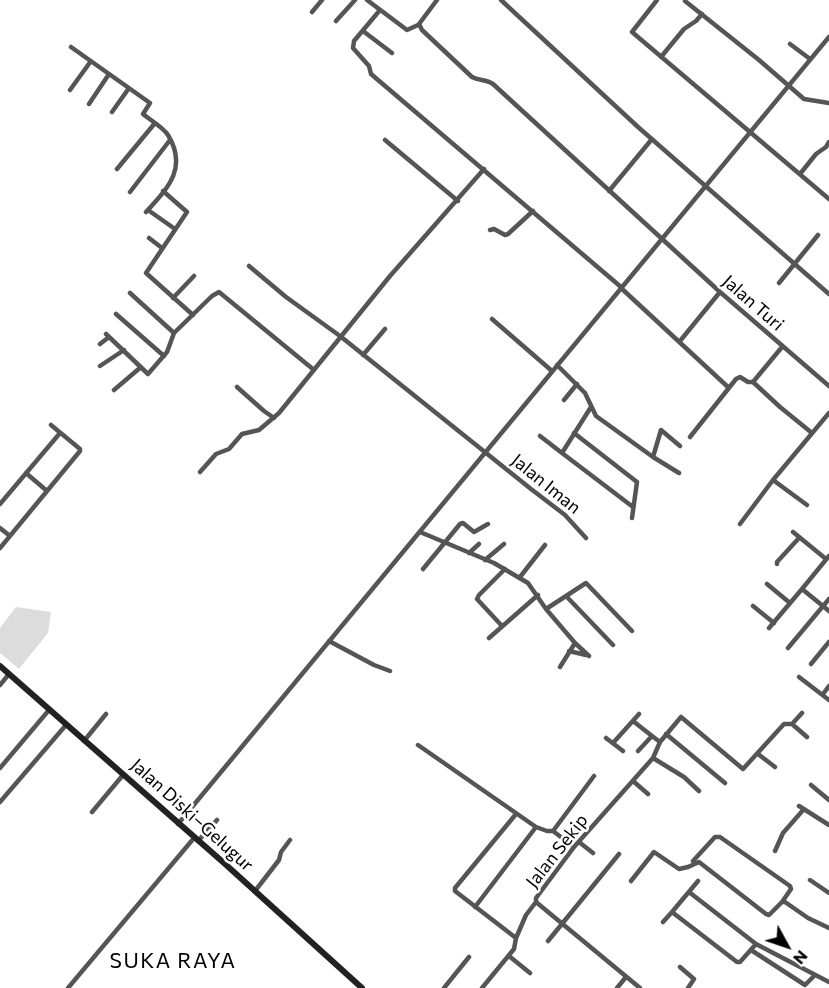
<!DOCTYPE html>
<meta charset="utf-8">
<style>
body{margin:0}
#map{position:relative;width:829px;height:988px;overflow:hidden;background:#fff;font-family:Commissioner,sans-serif}
canvas{display:block}
.north{position:absolute;left:757px;top:916px;width:60px;height:60px;-webkit-text-stroke:4px #fff;paint-order:stroke;rotate:130deg;font-size:16px;font-weight:700;line-height:24px;text-align:center;color:#000}
.north::after{content:'';display:block;margin:auto;width:21px;height:27px;background:#000;clip-path:polygon(50% 0,100% 100%,50% 72%,0 100%)}
</style>
<div id="map">
<canvas width="829" height="988"></canvas>
<div class="north">N</div>
</div>
<script>
const ctx = document.querySelector('canvas').getContext('2d');
ctx.lineJoin = 'round';
function paint(path, color) { ctx.fillStyle = color; ctx.fill(path, 'evenodd'); }
function trace(path, color, width, dash) { ctx.strokeStyle = color; ctx.lineWidth = width; ctx.lineCap = dash ? 'butt' : 'round'; ctx.setLineDash(dash || []); ctx.stroke(path); }
function label(font, color, halo, rows, align = 'center') {
  ctx.font = font + ' Commissioner,sans-serif'; ctx.lineWidth = 5; ctx.setLineDash([]); ctx.textBaseline = 'middle'; ctx.strokeStyle = halo; ctx.fillStyle = color; for (const [text, x, y, turn = 0] of rows) {
    ctx.save(); ctx.translate(x, y); ctx.rotate((+turn || 0) * Math.PI / 180); ctx.textAlign = isNaN(turn) ? turn : align; if (halo) ctx.strokeText(text, 0, 0); ctx.fillText(text, 0, 0); ctx.restore();
  }
}
const green = new Path2D(`
 M 16,607 L 51,612 L 48,633 L 19,669 L 0,653 L 0,628 Z`);
const minor = new Path2D(`
 M 367,0 L 407,30 L 418,25
 M 437,0 L 419,24 L 422,30 L 472,77 C 479,81 486,79 493,84 L 720,292 L 829,386
 M 501,0 L 638,127 L 829,294
 M 657,0 L 632,32 L 829,199
 M 685,1 L 759,60 L 804,99 L 829,103
 M 380,10 L 354,41 L 353,48 L 369,66 L 371,74 L 621,287
 M 312,12 L 322,0
 M 336,21 L 355,0
 M 363,31 L 392,53
 M 790,44 L 810,59
 M 71,47 L 150,103 L 143,114 C 150,120 163,127 168,135 C 188,168 168,188 146,212
 M 661,57 L 684,29 L 696,21 L 702,14
 M 70,90 L 91,61
 M 89,104 L 109,74
 M 112,112 L 129,88
 M 385,140 L 458,201
 M 117,169 L 155,123
 M 800,174 L 816,154 L 826,147 L 829,142
 M 163,191 L 187,212 L 146,273 L 193,315
 M 609,191 L 652,139
 M 130,192 L 170,140
 M 148,210 L 175,229
 M 490,230 L 494,229 L 505,235 L 508,234 L 533,211
 M 149,238 L 162,248
 M 249,266 L 286,297 L 340,336 L 531,489 L 565,515 L 586,538
 M 779,283 L 818,235
 M 621,288 L 729,388
 M 130,293 L 174,333 L 212,296 L 219,292 L 314,370
 M 173,298 L 194,276
 M 116,314 L 164,356
 M 492,319 L 552,371
 M 106,334 L 148,374 L 167,352 L 174,333
 M 680,341 L 720,292
 M 100,344 L 109,337
 M 363,355 L 385,329
 M 557,365 L 585,393 L 596,416 L 653,457 L 661,430 L 680,446
 M 100,366 L 124,350
 M 753,382 L 780,407 L 812,433
 M 237,387 L 264,411 L 274,418
 M 114,390 L 141,367
 M 564,400 L 577,384
 M 574,433 L 637,482 L 632,518
 M 540,436 L 562,453 L 591,407
 M 690,437 L 736,379 L 740,377 L 748,382 L 753,382 L 782,347
 M 562,453 L 633,507
 M 653,457 L 679,473
 M 200,472 L 216,454 L 229,449 L 242,434 L 259,430 L 279,413 L 390,276 L 484,169
 M 26,473 L 47,491
 M 0,504 L 60,433
 M 807,505 L 773,480 L 829,413
 M 740,524 L 773,480
 M 0,528 L 10,536
 M 420,532 L 494,563 L 528,583 L 546,609 L 575,643 L 589,656
 M 793,532 L 826,559
 M 0,548 L 80,451 L 80,449 L 51,425
 M 469,553 L 479,544
 M 829,556 L 802,589 L 829,611
 M 485,560 L 504,544
 M 777,564 L 777,562 L 799,538
 M 423,569 L 460,524 L 463,523 L 474,532 L 488,524
 M 520,577 L 545,545
 M 767,584 L 790,603
 M 567,597 L 613,645
 M 753,606 L 774,623
 M 546,609 L 586,583 L 632,631
 M 502,626 L 477,599 L 479,595 L 505,569
 M 769,628 L 802,589
 M 489,638 L 538,595
 M 329,641 L 374,665 L 390,671
 M 788,648 L 829,599
 M 569,651 L 586,655
 M 811,664 L 829,642
 M 560,667 L 575,643
 M 799,677 L 829,700
 M 0,685 L 9,674
 M 823,694 L 829,686
 M 633,721 L 652,736
 M 792,724 L 807,737
 M 666,734 L 725,783
 M 606,738 L 623,751
 M 84,741 L 106,714
 M 613,743 L 639,714
 M 418,745 L 536,827 L 547,831 L 553,831 L 574,847
 M 638,751 L 652,736 L 660,742
 M 758,754 L 775,767
 M 653,758 L 660,742 L 681,717 L 743,769 L 784,724 L 792,724 L 802,713
 M 0,768 L 49,710
 M 633,781 L 648,794
 M 811,785 L 829,800
 M 0,802 L 66,725
 M 799,806 L 829,825
 M 92,812 L 123,775
 M 178,824 L 829,37
 M 553,831 L 594,776
 M 198,841 L 217,820
 M 579,842 L 593,853
 M 775,851 L 783,833 L 804,809
 M 693,861 L 715,837 L 720,837 L 790,886 L 791,889 L 782,902
 M 224,863 L 235,851
 M 810,880 L 829,893
 M 631,881 L 654,852 L 679,869 L 688,867 L 699,862 L 766,914 L 769,915 L 782,902 L 785,902 L 808,918 L 829,928
 M 698,881 L 672,912 L 737,962 L 740,962 L 756,944
 M 255,891 L 279,860 L 281,852 L 290,840
 M 689,892 L 756,944 L 829,982
 M 475,907 L 536,827
 M 663,922 L 672,912
 M 516,938 L 455,891 L 455,888 L 516,814
 M 548,941 L 619,854
 M 751,950 L 805,985 L 815,975
 M 509,956 L 530,973
 M 680,967 L 694,979 L 688,988
 M 68,988 L 194,838
 M 444,988 L 469,957
 M 482,988 L 514,949 L 516,938 L 526,915 L 536,902
 M 617,988 L 626,977
 M 640,988 L 536,902 L 536,898 L 574,847 L 653,758 L 684,777 L 699,791`);
const secondary = new Path2D(`
 M 0,666 L 224,863 L 362,988`);
const streetNames = [
 ["Jalan Turi",753,303,41],
 ["Jalan Iman",546,484,39],
 ["Jalan Diski–Gelugur",192,815,42],
 ["Jalan Sekip",557,851,-52]
];
const quarterNames = [
 ["SUKA RAYA",173,961]
];
paint(green, '#dcdcdc');
trace(minor, '#555', 4.5);
trace(secondary, '#222', 6);
label('18px', '#000', '#fff', streetNames);
ctx.letterSpacing = '1.5px';
label('21px', '#000', '#fff', quarterNames);
ctx.letterSpacing = '0px';
</script>
